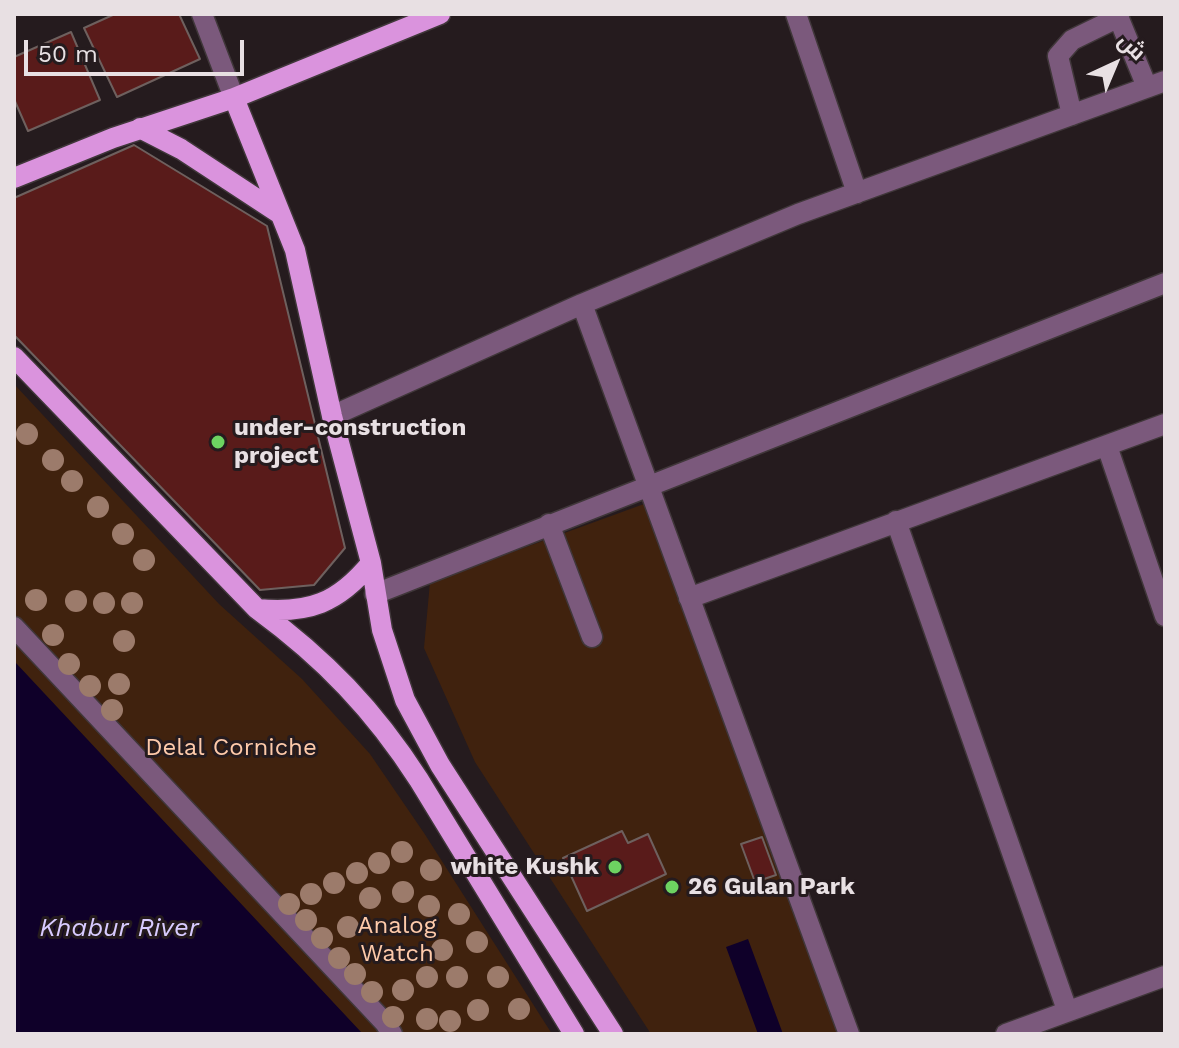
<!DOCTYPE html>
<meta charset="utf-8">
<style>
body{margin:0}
#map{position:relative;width:1179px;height:1048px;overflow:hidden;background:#251b1e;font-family:"Work Sans",Cairo,sans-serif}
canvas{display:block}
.frame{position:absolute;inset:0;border:16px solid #e8e0e3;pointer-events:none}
.north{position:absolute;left:1075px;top:24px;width:80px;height:80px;-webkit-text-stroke:6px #251b1e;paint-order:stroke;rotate:44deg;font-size:22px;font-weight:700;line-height:32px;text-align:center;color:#e8e0e3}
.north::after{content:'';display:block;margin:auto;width:28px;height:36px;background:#e8e0e3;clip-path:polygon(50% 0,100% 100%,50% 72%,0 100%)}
.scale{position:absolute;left:24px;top:40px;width:220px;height:36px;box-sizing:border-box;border:4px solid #e8e0e3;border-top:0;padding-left:10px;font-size:24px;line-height:28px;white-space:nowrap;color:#e8e0e3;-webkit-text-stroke:6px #251b1e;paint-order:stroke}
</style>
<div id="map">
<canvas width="1179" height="1048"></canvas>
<div class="frame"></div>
<div class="north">ش</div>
<div class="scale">50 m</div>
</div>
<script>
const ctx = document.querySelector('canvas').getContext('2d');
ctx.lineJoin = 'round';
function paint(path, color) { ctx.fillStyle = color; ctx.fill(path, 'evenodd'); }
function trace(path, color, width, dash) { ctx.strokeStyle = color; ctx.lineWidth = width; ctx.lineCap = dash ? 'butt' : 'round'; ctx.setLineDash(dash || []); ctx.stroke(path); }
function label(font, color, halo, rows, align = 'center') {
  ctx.font = font + ' "Work Sans",sans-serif'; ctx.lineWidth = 6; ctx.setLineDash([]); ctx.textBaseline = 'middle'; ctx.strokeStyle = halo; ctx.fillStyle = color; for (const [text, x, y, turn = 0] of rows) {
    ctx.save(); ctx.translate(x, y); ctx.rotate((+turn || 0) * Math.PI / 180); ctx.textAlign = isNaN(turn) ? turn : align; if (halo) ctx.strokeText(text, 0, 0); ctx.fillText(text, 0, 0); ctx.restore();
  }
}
const green = new Path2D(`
 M 14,384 L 219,604 L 302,679 L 370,754 L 424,833 L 552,1034 L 362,1034 L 14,661 Z
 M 644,504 L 844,1034 L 651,1034 L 475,762 L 424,648 L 430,582 Z`);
const water = new Path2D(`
 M 14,661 L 361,1032 L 362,1034 L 14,1034 Z
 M 748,939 L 783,1034 L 758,1034 L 726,947 Z`);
const building = new Path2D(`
 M 115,14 L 179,14 L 200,59 L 117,97 L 84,28 Z
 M 71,32 L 100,100 L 28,131 L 14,99 L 14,57 Z
 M 134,145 L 267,226 L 345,548 L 314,585 L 260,590 L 14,335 L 14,198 Z
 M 622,831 L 628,843 L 648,834 L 666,874 L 587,911 L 563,858 Z
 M 762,837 L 776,875 L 755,882 L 741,844 Z`);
const minor = new Path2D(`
 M 202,14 L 234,98
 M 796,14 L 857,193
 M 1117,14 L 1147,87
 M 1072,115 L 1058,56 L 1072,40 L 1119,17
 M 582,304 L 849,1034
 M 332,416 L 582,304 L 798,214 L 1165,81
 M 1107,446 L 1165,616
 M 896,521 L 1067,1010
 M 549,524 L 592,637
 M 375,594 L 1165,283
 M 689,598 L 1165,424
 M 14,627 L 385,1023 L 392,1034
 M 1006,1034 L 1165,976`);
const major = new Path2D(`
 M 234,98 L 295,250 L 332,416 L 371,563 L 382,630 L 405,700 L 440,765 L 613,1034
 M 140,128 L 181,149 L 280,214
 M 14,178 L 113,138 L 234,98 L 440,14
 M 14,357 L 257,609 C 325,659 374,710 419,780 L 574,1034
 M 257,609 C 309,614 338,603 371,563`);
const trees = [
 [27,434],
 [53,460],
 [72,481],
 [98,507],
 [123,534],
 [144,560],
 [36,600],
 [76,601],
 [104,603],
 [132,603],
 [53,635],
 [124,641],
 [69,664],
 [119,684],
 [90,686],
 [112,710],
 [402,852],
 [379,863],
 [431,870],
 [357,873],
 [334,883],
 [403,892],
 [311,894],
 [370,898],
 [289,904],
 [429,906],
 [459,914],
 [306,920],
 [348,927],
 [322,938],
 [477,942],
 [442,950],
 [339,958],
 [355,974],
 [427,977],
 [457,977],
 [498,977],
 [403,990],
 [372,992],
 [519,1009],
 [478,1010],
 [393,1017],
 [427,1019],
 [450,1021]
];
const markers = [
 [218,442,8,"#6dd361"],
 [615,867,8,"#6dd361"],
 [672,887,8,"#6dd361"]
];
const poiNames = [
 ["under-construction",234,428],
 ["project",234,456],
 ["white Kushk",599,867,"right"],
 ["26 Gulan Park",688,887]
];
const parkNames = [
 ["Delal Corniche",231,748],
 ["Analog",397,926],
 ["Watch",397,954]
];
const waterNames = [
 ["Khabur River",119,928]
];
paint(green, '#40220e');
paint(water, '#0f0029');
paint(building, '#591b1a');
trace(building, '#6e605e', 2);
trace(minor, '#40373a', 23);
trace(major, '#40373a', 23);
trace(minor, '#7b597c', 20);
trace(major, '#da93dd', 20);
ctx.fillStyle = '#9c7b6b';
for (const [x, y] of trees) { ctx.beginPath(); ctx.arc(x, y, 11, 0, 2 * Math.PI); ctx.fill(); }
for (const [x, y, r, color] of markers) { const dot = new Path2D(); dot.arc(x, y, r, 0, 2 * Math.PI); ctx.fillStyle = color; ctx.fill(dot); trace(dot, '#251b1e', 3); }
label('bold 24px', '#e8e0e3', '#251b1e', poiNames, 'left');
label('24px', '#fecaaa', '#251b1e', parkNames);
label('italic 26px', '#d8cbff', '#251b1e', waterNames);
</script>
